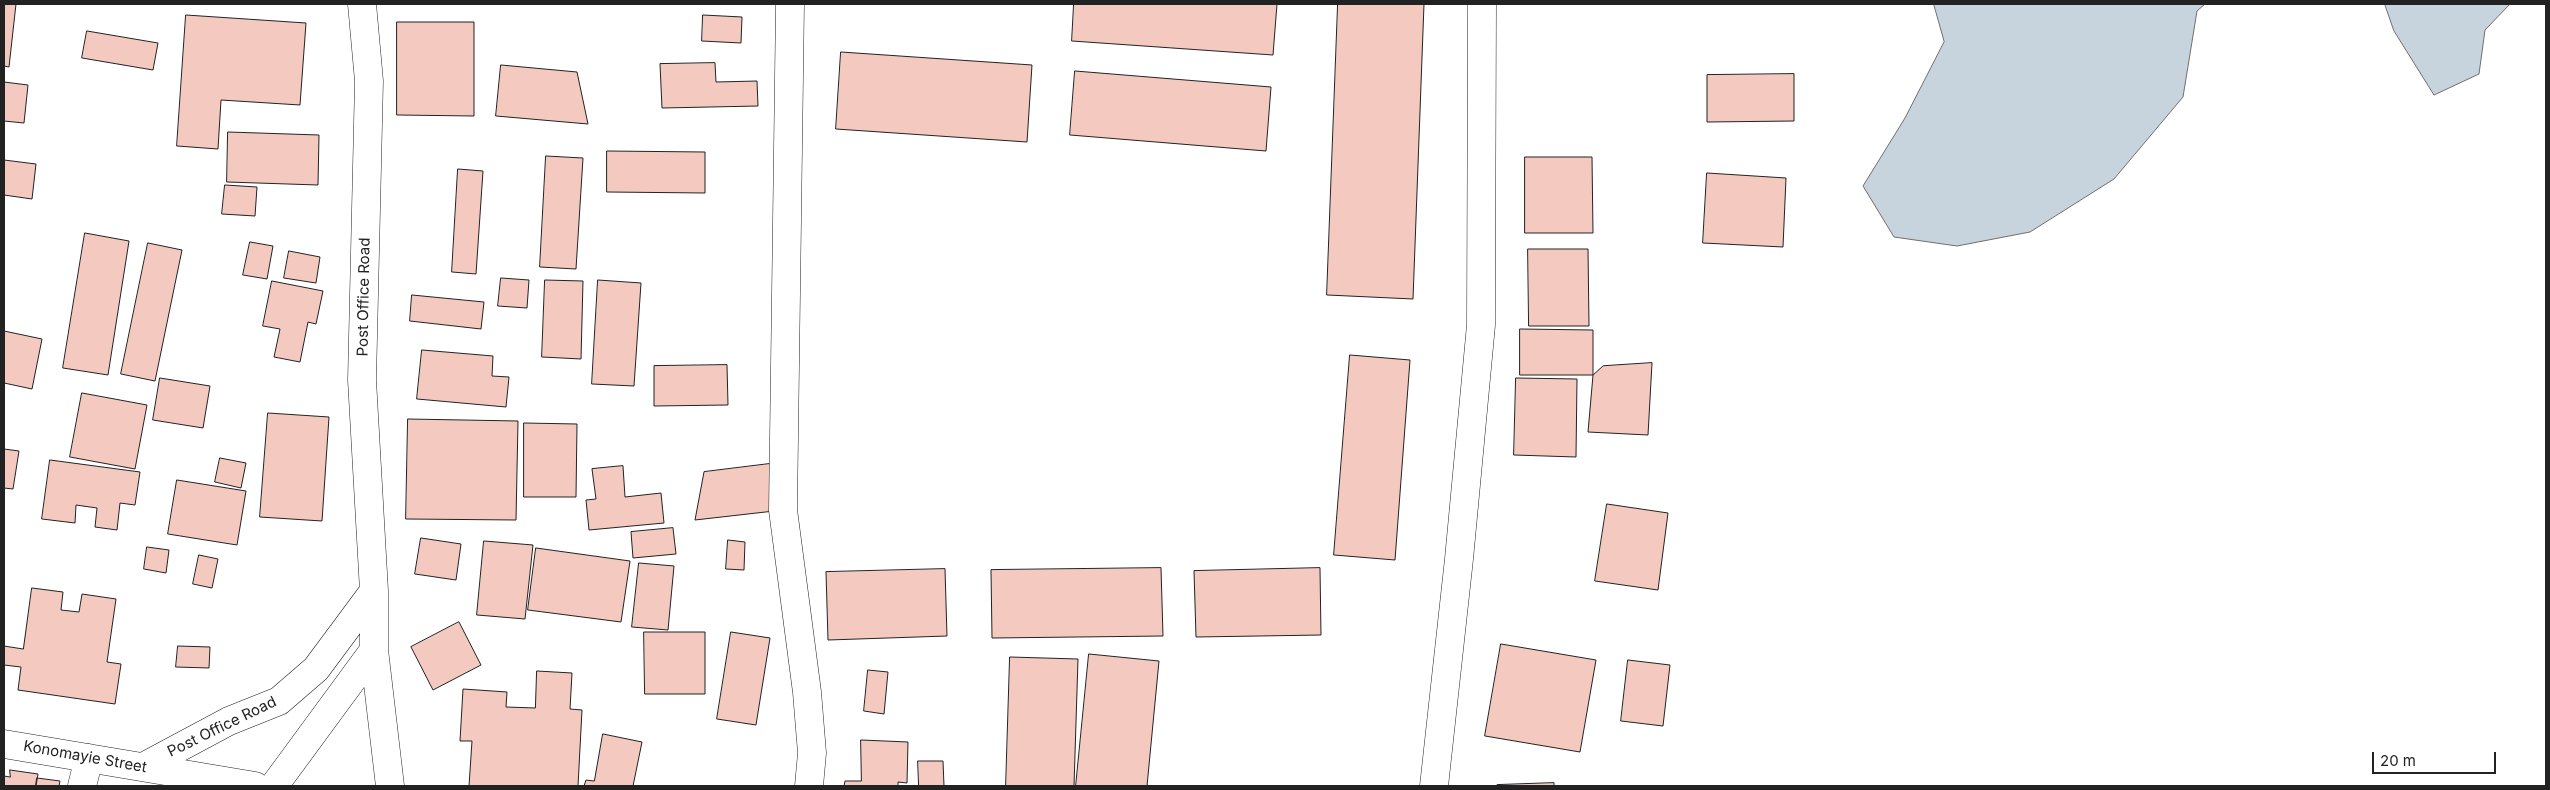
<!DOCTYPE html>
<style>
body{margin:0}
#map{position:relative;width:2550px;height:790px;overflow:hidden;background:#fff;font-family:Inter,sans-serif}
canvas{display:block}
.frame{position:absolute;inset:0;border:5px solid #222;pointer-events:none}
.scale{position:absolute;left:2372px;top:752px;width:124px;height:22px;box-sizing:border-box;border:2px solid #222;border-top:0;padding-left:6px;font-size:15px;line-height:18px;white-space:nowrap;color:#222;-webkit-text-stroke:4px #fff;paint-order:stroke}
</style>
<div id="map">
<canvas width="2550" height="790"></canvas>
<div class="frame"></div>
<div class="scale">20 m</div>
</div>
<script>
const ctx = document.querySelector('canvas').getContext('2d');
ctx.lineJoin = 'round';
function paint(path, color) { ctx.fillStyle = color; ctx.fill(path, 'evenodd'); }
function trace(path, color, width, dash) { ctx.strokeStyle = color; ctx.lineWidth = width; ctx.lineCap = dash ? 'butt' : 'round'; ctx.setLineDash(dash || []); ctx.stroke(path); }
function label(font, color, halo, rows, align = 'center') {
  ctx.font = font + ' Inter,sans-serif'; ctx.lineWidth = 4; ctx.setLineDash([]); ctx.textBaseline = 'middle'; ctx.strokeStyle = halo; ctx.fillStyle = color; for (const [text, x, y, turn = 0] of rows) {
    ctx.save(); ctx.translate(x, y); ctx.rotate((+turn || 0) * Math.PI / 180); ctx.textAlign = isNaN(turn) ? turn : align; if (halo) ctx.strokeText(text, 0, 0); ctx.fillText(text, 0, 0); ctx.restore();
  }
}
const water = new Path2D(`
 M 1934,4 L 2205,4 L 2197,11 L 2183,97 L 2114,179 L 2030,232 L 1957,246 L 1894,237 L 1863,186 L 1905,118 L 1944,42 Z
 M 2385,4 L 2510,4 L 2485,30 L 2479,74 L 2434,95 L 2394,31 Z`);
const building = new Path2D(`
 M 4,4 L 16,4 L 9,67 L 4,66 Z
 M 1074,4 L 1277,4 L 1273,55 L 1072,41 Z
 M 1338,4 L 1424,4 L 1413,299 L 1327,295 Z
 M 186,15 L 306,23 L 300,105 L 221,100 L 218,149 L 177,146 Z
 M 703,15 L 742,17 L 741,43 L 702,41 Z
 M 397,22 L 474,22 L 474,116 L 397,115 Z
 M 87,31 L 158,43 L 153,70 L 82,58 Z
 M 841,52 L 1032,65 L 1027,142 L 836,129 Z
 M 715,63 L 716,82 L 757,81 L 758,106 L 662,108 L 660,64 Z
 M 501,65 L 577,72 L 588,124 L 496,116 Z
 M 1075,71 L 1271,87 L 1266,151 L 1070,135 Z
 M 1794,74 L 1794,121 L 1707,122 L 1707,75 Z
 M 4,82 L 28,85 L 24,123 L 4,121 Z
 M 228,132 L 319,135 L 318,185 L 227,182 Z
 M 607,151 L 705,152 L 705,193 L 607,192 Z
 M 546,156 L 583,158 L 576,269 L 540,267 Z
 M 1525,157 L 1592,157 L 1593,233 L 1525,233 Z
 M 4,160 L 36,164 L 32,199 L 4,195 Z
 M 458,169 L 483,171 L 476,274 L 452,272 Z
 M 1707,173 L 1786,178 L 1783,247 L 1703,243 Z
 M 225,185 L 257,187 L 255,216 L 222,214 Z
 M 85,233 L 129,241 L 108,375 L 63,368 Z
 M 250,242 L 273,246 L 267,279 L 243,275 Z
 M 148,243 L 182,250 L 155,381 L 121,374 Z
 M 1528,249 L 1588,249 L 1589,326 L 1529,326 Z
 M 289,251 L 320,257 L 316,283 L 284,278 Z
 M 501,278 L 529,280 L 527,308 L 498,306 Z
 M 545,280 L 583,281 L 581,359 L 542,357 Z
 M 598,280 L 641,283 L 634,386 L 592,384 Z
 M 272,281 L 323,291 L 316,324 L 308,322 L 300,362 L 274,357 L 280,329 L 263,326 Z
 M 412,295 L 484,302 L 481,329 L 410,321 Z
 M 1520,329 L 1593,330 L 1593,375 L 1520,375 Z
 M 4,331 L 42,339 L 32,389 L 4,383 Z
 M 422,350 L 493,356 L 492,376 L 509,377 L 506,407 L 417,399 Z
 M 1350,355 L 1410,360 L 1395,560 L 1334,555 Z
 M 1652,363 L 1648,435 L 1588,432 L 1593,375 L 1603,366 Z
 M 727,365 L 728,405 L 654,406 L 654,366 Z
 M 160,378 L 210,386 L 203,428 L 153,420 Z
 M 1516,378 L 1577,379 L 1576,457 L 1514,455 Z
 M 82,393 L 147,405 L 135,469 L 70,457 Z
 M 268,413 L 329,417 L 322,521 L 260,517 Z
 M 408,419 L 518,421 L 516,520 L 406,519 Z
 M 524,423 L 577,424 L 576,497 L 524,497 Z
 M 4,449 L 19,451 L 13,489 L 4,488 Z
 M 220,458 L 246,463 L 241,488 L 215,482 Z
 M 50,460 L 140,472 L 135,505 L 120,503 L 117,530 L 95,527 L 97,508 L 76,505 L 75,523 L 42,519 Z
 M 777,463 L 783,510 L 695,520 L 704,472 Z
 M 623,466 L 625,497 L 661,493 L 664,523 L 589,530 L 586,500 L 596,499 L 592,469 Z
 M 177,480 L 246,491 L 237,545 L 168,534 Z
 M 1607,504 L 1668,513 L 1658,590 L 1595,581 Z
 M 673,528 L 676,554 L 633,558 L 631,532 Z
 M 421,538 L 461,544 L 456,580 L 415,574 Z
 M 728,540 L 745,542 L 744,570 L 726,569 Z
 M 484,541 L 533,545 L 525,619 L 477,615 Z
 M 147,547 L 169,550 L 166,573 L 144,569 Z
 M 536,548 L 630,561 L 621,622 L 528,610 Z
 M 199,555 L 218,559 L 212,588 L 193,584 Z
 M 639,563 L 674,566 L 668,630 L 632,627 Z
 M 1161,568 L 1163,636 L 992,638 L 991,570 Z
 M 1320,568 L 1321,635 L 1196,637 L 1194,571 Z
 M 945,569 L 947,636 L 828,640 L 826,572 Z
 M 32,588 L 63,592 L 61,610 L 79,612 L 82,594 L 116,599 L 107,662 L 121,664 L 115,704 L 18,690 L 21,667 L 4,665 L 4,646 L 23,649 Z
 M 459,622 L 481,665 L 433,690 L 411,647 Z
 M 644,632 L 705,632 L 705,694 L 645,694 Z
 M 731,632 L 770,638 L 756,725 L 717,719 Z
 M 1501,644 L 1596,660 L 1580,752 L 1485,736 Z
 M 178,646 L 210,647 L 209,668 L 176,667 Z
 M 1089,654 L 1159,661 L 1147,786 L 1076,786 Z
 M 1010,657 L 1078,659 L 1074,786 L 1006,786 Z
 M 1628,660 L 1670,665 L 1663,726 L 1621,721 Z
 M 868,670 L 888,672 L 884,714 L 864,711 Z
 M 537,671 L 572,673 L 570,709 L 582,710 L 578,786 L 469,786 L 472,741 L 460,741 L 463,689 L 507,692 L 506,707 L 535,708 Z
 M 603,734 L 642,742 L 633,786 L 584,786 L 586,780 L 594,781 Z
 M 861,740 L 908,742 L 907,783 L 898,782 L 898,786 L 844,786 L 845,781 L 861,781 Z
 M 918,761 L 943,761 L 944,786 L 919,786 Z
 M 10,770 L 38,774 L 36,786 L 4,786 L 4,776 L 10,777 Z
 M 37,778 L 60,781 L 59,786 L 36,786 Z
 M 1554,783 L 1554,786 L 1497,786 L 1497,785 Z`);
const minor = new Path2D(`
 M 362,4 L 369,81 L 362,380 L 374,591 L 374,650 L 390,786
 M 790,4 L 783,510 L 807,692 L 812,753 L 809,786
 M 4,744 L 255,786
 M 143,767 L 229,721 L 279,701 L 316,669 L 374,591
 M 82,786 L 89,758
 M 274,786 L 374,650
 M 1434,786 L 1459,559 L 1481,325 L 1482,4`);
const streetNames = [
 ["Post Office Road",364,297,-89],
 ["Post Office Road",222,727,-26],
 ["Konomayie Street",85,757,10]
];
paint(water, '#c7d3dd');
trace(water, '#6f6f6f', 1);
paint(building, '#f3c9c0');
trace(building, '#222', 1);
trace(minor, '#222', 29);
trace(minor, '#fff', 28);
label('15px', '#222', '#fff', streetNames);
</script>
